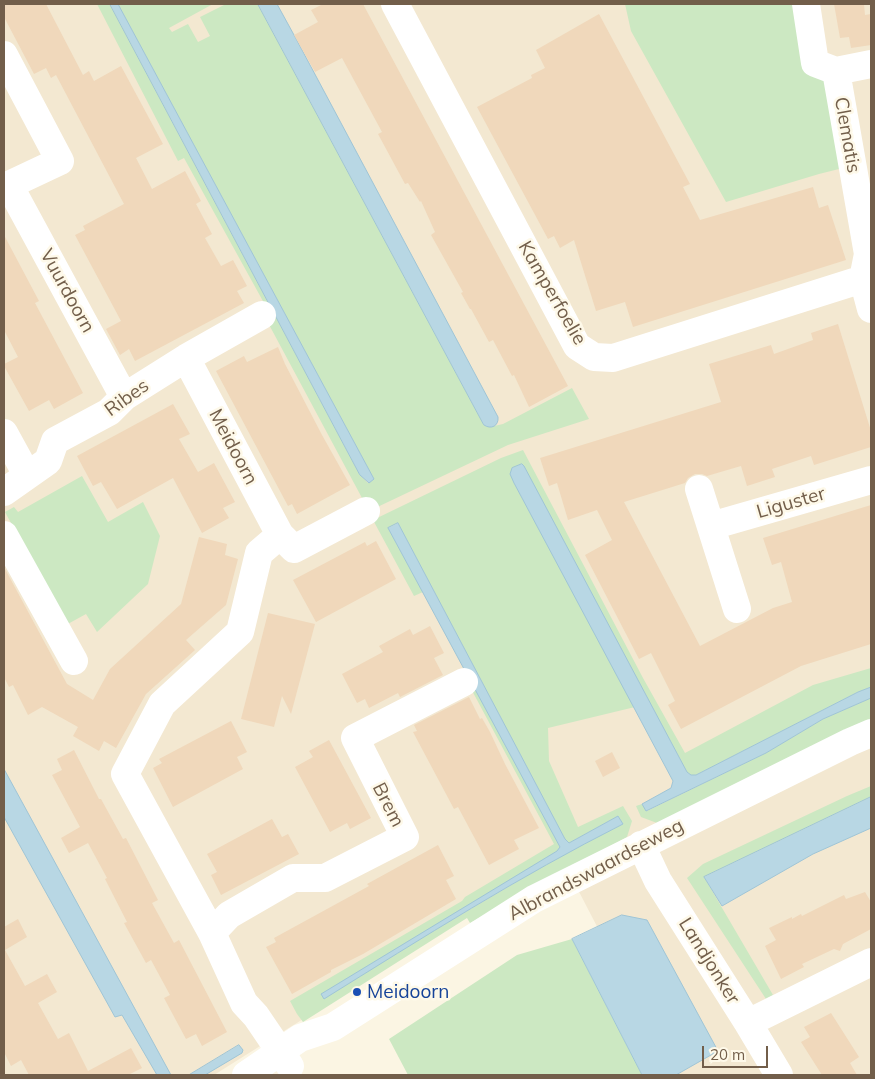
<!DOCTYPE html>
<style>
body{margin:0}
#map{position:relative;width:875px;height:1079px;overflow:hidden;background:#fbf5e3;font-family:Mulish,sans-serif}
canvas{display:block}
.frame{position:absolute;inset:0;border:5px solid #725e4a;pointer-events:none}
.scale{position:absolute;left:702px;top:1046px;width:66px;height:22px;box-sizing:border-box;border:2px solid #725e4a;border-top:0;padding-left:6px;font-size:15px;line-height:18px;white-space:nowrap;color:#725e4a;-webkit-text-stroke:4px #fef9e9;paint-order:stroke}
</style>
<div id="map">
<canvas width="875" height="1079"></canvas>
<div class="frame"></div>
<div class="scale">20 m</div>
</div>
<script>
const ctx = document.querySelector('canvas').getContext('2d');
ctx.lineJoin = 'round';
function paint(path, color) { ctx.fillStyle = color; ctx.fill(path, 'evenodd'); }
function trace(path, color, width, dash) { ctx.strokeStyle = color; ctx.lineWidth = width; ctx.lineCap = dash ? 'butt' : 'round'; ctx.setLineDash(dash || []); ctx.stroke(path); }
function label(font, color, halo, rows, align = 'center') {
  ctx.font = font + ' Mulish,sans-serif'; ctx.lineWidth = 5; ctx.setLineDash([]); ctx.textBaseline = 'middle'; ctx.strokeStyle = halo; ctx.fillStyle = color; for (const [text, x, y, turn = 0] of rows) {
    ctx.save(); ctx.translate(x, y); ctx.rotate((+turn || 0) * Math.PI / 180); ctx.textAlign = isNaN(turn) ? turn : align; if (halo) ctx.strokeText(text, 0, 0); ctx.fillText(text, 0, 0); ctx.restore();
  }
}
const residential = new Path2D(`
 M 4,4 L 871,4 L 871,1075 L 674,1075 L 561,857 L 214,1075 L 4,1075 Z`);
const green = new Path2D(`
 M 97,4 L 110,4 L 360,475 L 368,483 L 374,479 L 118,4 L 213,4 L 169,28 L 172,32 L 188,24 L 198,42 L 210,36 L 200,17 L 226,4 L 258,4 L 484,425 L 494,426 L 503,424 L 572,388 L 589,419 L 508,445 L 369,511 L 259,306 L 264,303 L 184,158 L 178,161 Z
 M 625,4 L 797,4 L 830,84 L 843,168 L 819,174 L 726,202 L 631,31 Z
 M 523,450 L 643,678 L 685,753 L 813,685 L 871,668 L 871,687 L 858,692 L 696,775 L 691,775 L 687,772 L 524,467 L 522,464 L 514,483 L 635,707 L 548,728 L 549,761 L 578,827 L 623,806 L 632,821 L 627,837 L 470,923 L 467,918 L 303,1022 L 297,1014 L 290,1001 L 462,901 L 465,897 L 554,844 L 461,670 L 465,667 L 560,847 L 558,851 L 435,930 L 569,851 L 623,824 L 618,816 L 569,843 L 565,839 L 398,523 L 388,528 L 423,592 L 414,596 L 373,520 L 501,458 Z
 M 82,476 L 108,522 L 143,502 L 160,536 L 148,584 L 97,632 L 86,614 L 66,625 L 5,512 L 14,507 L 18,512 Z
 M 871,698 L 871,721 L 657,823 L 641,817 L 636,806 L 642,804 L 647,811 L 766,753 L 823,719 Z
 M 871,786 L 871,797 L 704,877 L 773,995 L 766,999 L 687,878 L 703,864 L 847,796 Z
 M 572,939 L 642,1075 L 408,1075 L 389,1039 L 517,955 Z`);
const water = new Path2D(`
 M 110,4 L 118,4 L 374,479 L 369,483 L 360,475 Z
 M 258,4 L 277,4 L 294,35 L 498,417 C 499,426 491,430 484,425 Z
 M 522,464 L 524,466 L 687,772 L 691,775 L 696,775 L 858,692 L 871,687 L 871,698 L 823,719 L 766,753 L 646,811 L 642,804 L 671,788 L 673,781 L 514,483 L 510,474 L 512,468 Z
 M 398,523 L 565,839 L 569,843 L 618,816 L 623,824 C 520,876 422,938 324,999 L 321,994 L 557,851 L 560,847 L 388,528 Z
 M 4,769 L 171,1075 L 157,1075 L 122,1015 L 115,1017 L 4,817 Z
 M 871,797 L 871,828 L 813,854 L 722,906 L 704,877 Z
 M 622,915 L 647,920 L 718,1051 L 676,1075 L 642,1075 L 572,939 Z
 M 239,1045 L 243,1050 L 242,1053 L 205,1075 L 189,1075 Z`);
const building = new Path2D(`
 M 4,4 L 46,4 L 83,75 L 89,71 L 94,81 L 121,66 L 163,144 L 136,158 L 152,189 L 185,171 L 201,201 L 196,204 L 212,234 L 205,238 L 221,266 L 233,260 L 247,286 L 237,291 L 244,303 L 135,361 L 129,349 L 120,355 L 106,329 L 121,321 L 75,235 L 85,230 L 83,226 L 124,204 L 56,75 L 51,78 L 46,68 L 34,74 L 4,17 Z
 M 323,4 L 363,4 L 568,386 L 529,407 L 514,375 L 512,376 L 493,340 L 489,342 L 471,309 L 470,309 L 461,293 L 463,292 L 431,235 L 435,232 L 421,201 L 420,202 L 408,183 L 405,184 L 378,134 L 382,132 L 342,58 L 315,72 L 294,35 L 318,22 L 311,10 Z
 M 834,4 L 864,4 L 865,15 L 871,14 L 871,45 L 851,48 L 849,37 L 840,38 Z
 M 599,14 L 690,184 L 683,187 L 700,220 L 813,187 L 819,208 L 828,205 L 846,260 L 633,327 L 625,302 L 596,311 L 574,240 L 560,248 L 554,236 L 548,239 L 477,107 L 532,78 L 531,75 L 545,68 L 536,50 Z
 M 4,235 L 39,301 L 35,303 L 83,393 L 54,409 L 49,400 L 29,411 L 4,366 L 4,364 L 18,357 L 4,330 Z
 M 838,324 L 871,431 L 871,447 L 814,465 L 811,456 L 772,469 L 775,477 L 747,486 L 741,466 L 707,476 L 702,474 L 695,474 L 688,478 L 685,483 L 624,502 L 700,646 L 773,608 L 792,602 L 781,562 L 772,565 L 763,538 L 871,505 L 871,644 L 801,666 L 681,729 L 668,705 L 675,701 L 651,653 L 639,659 L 585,555 L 612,540 L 597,510 L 568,520 L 557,483 L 549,486 L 540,458 L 721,402 L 709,364 L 771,345 L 774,354 L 813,340 L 811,333 Z
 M 278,347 L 285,364 L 322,435 L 350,485 L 297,514 L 292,504 L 288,506 L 216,371 L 244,356 L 247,362 Z
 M 173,404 L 190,434 L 179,439 L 198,472 L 214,463 L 235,502 L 223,508 L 229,518 L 202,533 L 173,478 L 117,509 L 101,482 L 93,486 L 77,456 Z
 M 199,537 L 227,544 L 225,555 L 238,559 L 226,605 L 186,640 L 195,650 L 146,694 L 116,748 L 104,741 L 99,751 L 73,736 L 78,727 L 42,707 L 28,715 L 13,685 L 9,687 L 4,677 L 4,567 L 67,684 L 93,700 L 110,669 L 181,604 Z
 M 376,541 L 396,579 L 316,622 L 293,580 L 365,542 L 367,546 Z
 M 268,613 L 315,624 L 291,714 L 282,696 L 274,727 L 241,719 Z
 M 430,626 L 444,653 L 434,658 L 443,675 L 400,697 L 398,693 L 369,708 L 365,699 L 357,703 L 342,674 L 383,652 L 379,646 L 410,629 L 413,635 Z
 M 469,697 L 480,719 L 482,718 L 490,732 L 505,764 L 539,828 L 514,840 L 519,849 L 489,865 L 458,807 L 454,809 L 413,732 L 417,731 L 414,725 Z
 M 231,721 L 247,752 L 237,757 L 243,769 L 173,807 L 153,768 L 162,763 L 159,759 Z
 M 329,740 L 371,818 L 350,829 L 347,823 L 330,832 L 295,767 L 313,757 L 309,751 Z
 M 74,750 L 99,799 L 101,799 L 123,839 L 126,838 L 158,900 L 152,903 L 174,943 L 179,940 L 227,1032 L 202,1046 L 196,1034 L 186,1039 L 164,998 L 170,995 L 151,960 L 146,963 L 124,923 L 127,922 L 105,879 L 107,878 L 88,843 L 69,853 L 61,838 L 80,827 L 52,775 L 62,770 L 57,759 Z
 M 612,752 L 620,768 L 603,777 L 595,761 Z
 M 272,819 L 282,837 L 288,834 L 299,854 L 221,895 L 211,875 L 217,872 L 207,854 Z
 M 438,845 L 454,876 L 446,880 L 456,899 L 363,954 L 331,970 L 331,972 L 292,994 L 266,947 L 276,942 L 274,938 L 369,886 L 367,884 Z
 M 865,892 L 871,902 L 871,929 L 843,944 L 840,951 L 834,949 L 802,964 L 804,967 L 781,979 L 765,946 L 776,940 L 769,928 L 792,917 L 792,919 L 801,914 L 802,916 L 844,895 L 846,899 Z
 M 18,919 L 27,937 L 5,950 L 25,986 L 47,974 L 57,992 L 38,1003 L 58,1039 L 69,1033 L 88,1071 L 131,1048 L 142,1068 L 128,1075 L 29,1075 L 21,1060 L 11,1066 L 4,1052 L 4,927 Z
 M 831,1013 L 859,1057 L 850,1063 L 857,1075 L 822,1075 L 801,1042 L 810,1037 L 804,1027 Z`);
const minor = new Path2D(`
 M 395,4 L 577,346 L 594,357 L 613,358 L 863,279
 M 806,4 L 815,63 L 836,71 L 868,254 L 863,279 L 871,309
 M 4,55 L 60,161 L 9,185 L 124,397
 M 836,71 L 871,64
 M 186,358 L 280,535 L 259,553 L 240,632 L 162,704 L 125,774 L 212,933 L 244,1003 L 256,1016 L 290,1066
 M 4,433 L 27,475
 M 699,489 L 737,609
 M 4,492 L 48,461 L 55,441 L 109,412 L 124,397 L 186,358 L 262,315
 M 711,526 L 871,480
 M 4,535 L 74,661
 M 280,535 L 294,549 L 366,511
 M 641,845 L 658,881 L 748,1023 L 779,1075
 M 212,933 L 229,915 L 293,878 L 325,878 L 405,837 L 355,738 L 464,682
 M 748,1023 L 871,962
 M 246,1075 L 300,1038 L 333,1027 L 534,899 L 850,742 L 871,733`);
const markers = [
 [357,992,5,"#1a4fb4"]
];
const streetNames = [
 ["Clematis",847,135,80],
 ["Vuurdoorn",67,291,61],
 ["Kamperfoelie",552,293,60],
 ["Ribes",127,398,-36],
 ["Meidoorn",233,447,62],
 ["Liguster",791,503,-16],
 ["Brem",388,805,63],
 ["Albrandswaardseweg",596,870,-28],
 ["Landjonker",709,961,58]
];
const transitNames = [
 ["Meidoorn",367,992]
];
paint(residential, '#f3e8d1');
paint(green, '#cce8c2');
paint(water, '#b8d7e4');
trace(water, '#9fc5d6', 1);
paint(building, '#f0d8bb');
trace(minor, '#fff', 28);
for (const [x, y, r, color] of markers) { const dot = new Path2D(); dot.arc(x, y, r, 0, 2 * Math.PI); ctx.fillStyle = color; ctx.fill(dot); trace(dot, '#fef9e9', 2); }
label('19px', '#725e4a', '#fef9e9', streetNames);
label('19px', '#164399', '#fef9e9', transitNames, 'left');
</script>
